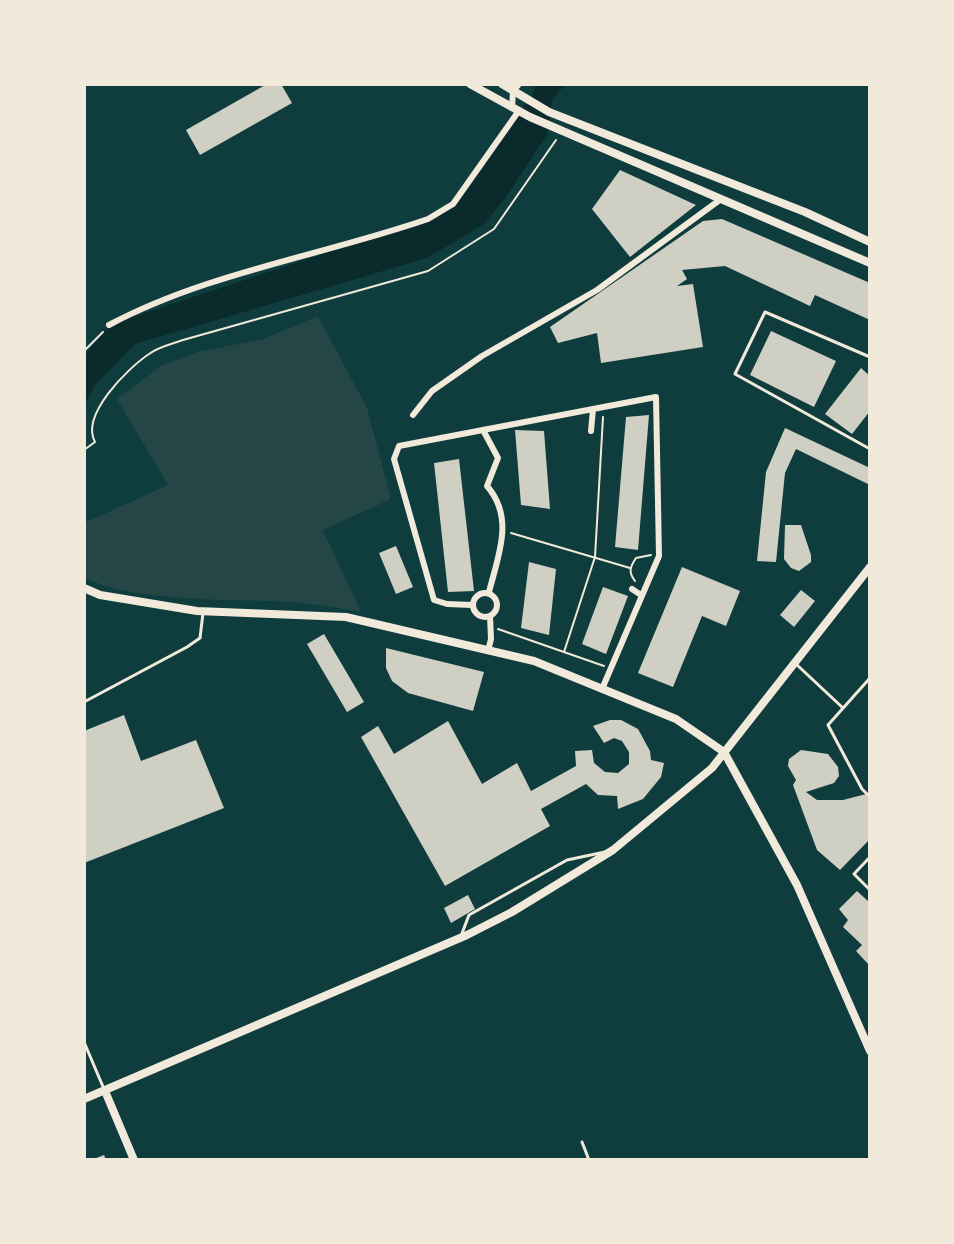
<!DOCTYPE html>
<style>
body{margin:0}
#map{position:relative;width:954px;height:1244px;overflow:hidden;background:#0f3d3e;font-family:"Work Sans",sans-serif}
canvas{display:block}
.frame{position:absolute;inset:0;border:86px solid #f1e9da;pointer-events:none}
</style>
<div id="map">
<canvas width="954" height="1244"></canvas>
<div class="frame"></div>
</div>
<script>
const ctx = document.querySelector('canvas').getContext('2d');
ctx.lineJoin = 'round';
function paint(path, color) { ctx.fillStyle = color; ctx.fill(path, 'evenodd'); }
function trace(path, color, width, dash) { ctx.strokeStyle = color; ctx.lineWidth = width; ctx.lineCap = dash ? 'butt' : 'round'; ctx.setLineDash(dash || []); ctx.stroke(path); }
const green = new Path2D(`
 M 318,316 L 367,408 L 391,499 L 323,530 L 361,612 C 338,608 315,604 293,602 C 238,599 130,603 84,577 L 84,523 L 168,485 L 117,399 L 161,366 L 197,352 L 263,339 Z`);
const water = new Path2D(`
 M 535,84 L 565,84 L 552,101 L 547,135 L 506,197 L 484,224 L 427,258 L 135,344 L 95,385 L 84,406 L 84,357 L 109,325 L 428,219 L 453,203 L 534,92 Z`);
const building = new Path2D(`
 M 267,84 L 281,84 L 292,103 L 200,155 L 186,130 Z
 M 620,170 L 696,205 L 630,257 L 592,209 Z
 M 722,219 L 870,283 L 870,320 L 815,295 L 810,306 L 725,266 L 682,270 L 687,279 L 677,286 L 693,284 L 703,347 L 601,363 L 597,333 L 558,343 L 550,327 L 703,221 Z
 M 771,331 L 836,361 L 814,407 L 750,375 Z
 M 861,368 L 870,376 L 870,411 L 852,434 L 825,414 Z
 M 649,415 L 638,550 L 615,547 L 626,417 Z
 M 785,428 L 870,468 L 870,485 L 796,449 L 785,473 L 776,562 L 757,561 L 766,472 Z
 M 515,430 L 544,431 L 550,509 L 521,505 Z
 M 459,459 L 474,591 L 448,592 L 434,463 Z
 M 785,525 L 801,525 L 811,555 L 811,562 L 799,571 L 791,568 L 784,559 Z
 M 396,546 L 413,587 L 396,594 L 379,553 Z
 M 529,562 L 556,569 L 549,635 L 521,628 Z
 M 682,567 L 740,591 L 726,626 L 702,616 L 673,687 L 638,673 Z
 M 603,587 L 628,596 L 606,654 L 582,644 Z
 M 801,590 L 815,601 L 794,627 L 780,615 Z
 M 324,634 L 364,702 L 347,712 L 307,644 Z
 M 386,648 L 484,672 L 473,711 L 408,693 L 392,681 L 386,668 Z
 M 124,715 L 141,761 L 196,740 L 224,808 L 84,863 L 84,731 Z
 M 610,720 L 621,720 L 638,729 L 650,751 L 651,760 L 664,763 L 661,777 L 643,799 L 618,809 L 617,796 L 598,795 L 586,784 L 541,809 L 550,826 L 445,886 L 361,737 L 378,726 L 394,754 L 448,721 L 482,784 L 517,763 L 531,791 L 576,766 L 575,751 L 592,750 L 594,763 L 605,772 L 618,773 L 629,764 L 629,752 L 622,741 L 614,738 L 604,743 L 593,726 Z
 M 801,750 L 828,754 L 838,767 L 839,776 L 834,783 L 806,792 L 817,800 L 843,800 L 870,793 L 870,839 L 840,870 L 817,850 L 793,785 L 796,780 L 788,766 L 789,759 Z
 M 857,891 L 870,903 L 870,966 L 856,951 L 862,945 L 843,927 L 848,920 L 839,909 Z
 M 468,895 L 475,909 L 451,923 L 444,908 Z
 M 104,1155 L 106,1160 L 91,1160 Z`);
const path = new Path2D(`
 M 84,351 L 103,332
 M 84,450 L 95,442 C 80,415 128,368 149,354 C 158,347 172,344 183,340 L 428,271 L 494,229 L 556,140
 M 511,533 L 630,568
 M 635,581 C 628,572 630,567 636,558 L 651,555
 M 498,629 L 604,666
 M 564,652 L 595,557 L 603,417`);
const service = new Path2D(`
 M 870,357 L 765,312 L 735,374 L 870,449
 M 796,664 L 843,708
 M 870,678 L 828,725 L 862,789 L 870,797
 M 84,702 L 187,647 L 200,638 L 203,613
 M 870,857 L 854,874 L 870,890
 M 461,936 L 469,915 L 567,860 L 605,852
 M 84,1042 L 104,1089
 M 582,1142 L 589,1160`);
const minor = new Path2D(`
 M 512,108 L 513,91 L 519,84
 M 109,325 C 206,273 324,255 428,219 L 453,204 L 518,112
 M 413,415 L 432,391 L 482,356 L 597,290 L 721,199
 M 483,430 L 498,458 L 487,486 C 515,518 498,556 489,592
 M 591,431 L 593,409
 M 632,589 L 641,595
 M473 605a12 12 0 1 1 24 0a12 12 0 1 1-24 0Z
 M 472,605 L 447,604 L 434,600 L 394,459 L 399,446 L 656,397 L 659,556 L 602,689
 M 488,651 L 491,639 L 490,616`);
const tertiary = new Path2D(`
 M 84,588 L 100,595 L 197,611 L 346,617 L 534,661 L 676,719 L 724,752 L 797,885 L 870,1051
 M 105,1091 L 134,1160
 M 84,1099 L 467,935 L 512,912 L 613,850 L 712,768 L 870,567`);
const secondary = new Path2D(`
 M 470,84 L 530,117 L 870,263
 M 502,84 L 549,112 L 805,212 L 870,242`);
paint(green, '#244646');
paint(water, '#0a2a2b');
paint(building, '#cfcfc3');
trace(path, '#f1e9da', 2);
trace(service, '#f1e9da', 3);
trace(minor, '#f1e9da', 6);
trace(tertiary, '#f1e9da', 8);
trace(secondary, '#f1e9da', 8);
</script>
